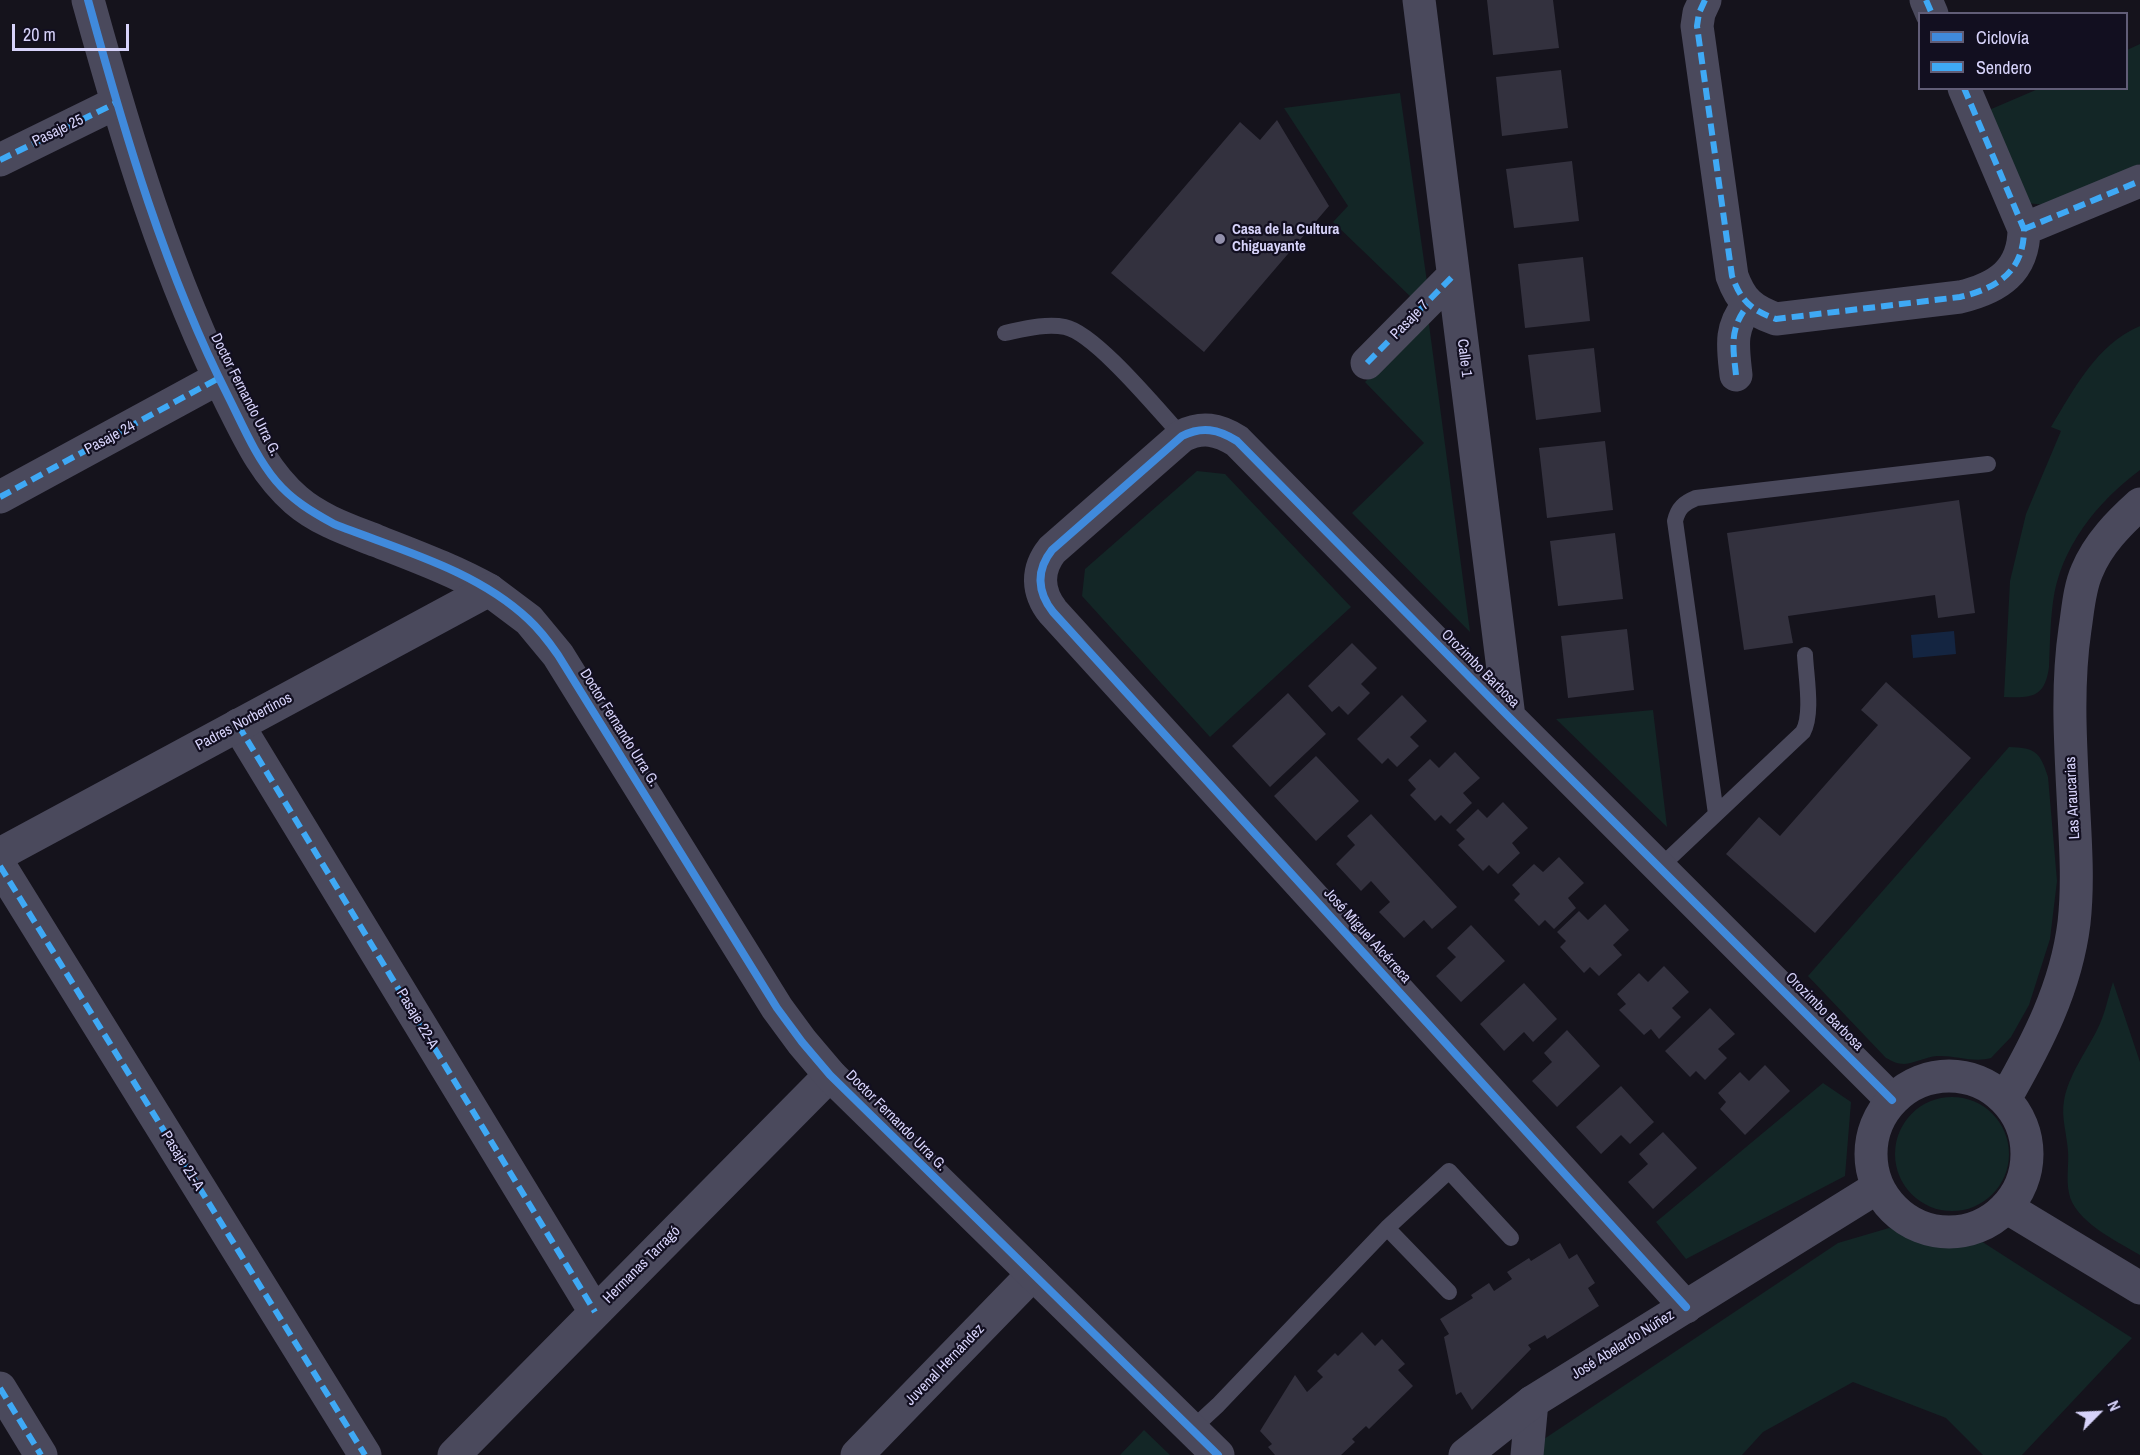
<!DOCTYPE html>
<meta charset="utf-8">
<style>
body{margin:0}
#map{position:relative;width:2140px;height:1455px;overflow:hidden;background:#15131c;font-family:"Archivo Narrow",sans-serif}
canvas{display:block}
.legend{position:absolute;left:1918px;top:12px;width:210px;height:78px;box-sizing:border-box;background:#120f20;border:2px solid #615d77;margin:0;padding:8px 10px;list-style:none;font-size:18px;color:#d7d3fa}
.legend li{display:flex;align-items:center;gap:12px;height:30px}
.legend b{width:30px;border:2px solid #615d77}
.north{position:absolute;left:2068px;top:1383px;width:60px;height:60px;-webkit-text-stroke:4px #120f20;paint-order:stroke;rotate:66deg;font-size:16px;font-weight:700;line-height:24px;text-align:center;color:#d7d3fa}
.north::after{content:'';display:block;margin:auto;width:21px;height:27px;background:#d7d3fa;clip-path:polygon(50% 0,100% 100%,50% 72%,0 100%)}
.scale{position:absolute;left:12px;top:24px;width:117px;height:27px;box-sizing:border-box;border:3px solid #d7d3fa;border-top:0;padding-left:8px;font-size:18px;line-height:21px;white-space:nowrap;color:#d7d3fa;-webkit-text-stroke:4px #120f20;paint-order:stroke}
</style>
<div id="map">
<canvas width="2140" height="1455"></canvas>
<ul class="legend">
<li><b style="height:8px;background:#408adc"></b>Ciclovía</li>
<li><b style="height:8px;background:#3fa9f5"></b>Sendero</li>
</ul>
<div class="north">N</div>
<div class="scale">20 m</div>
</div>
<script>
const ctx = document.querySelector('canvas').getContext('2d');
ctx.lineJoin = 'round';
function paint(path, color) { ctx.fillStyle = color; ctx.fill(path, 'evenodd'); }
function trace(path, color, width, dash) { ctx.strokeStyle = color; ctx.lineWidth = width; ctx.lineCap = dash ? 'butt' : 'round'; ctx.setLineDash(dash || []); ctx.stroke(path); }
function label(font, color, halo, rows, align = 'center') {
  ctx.font = font + ' "Archivo Narrow",sans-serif'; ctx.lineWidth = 4.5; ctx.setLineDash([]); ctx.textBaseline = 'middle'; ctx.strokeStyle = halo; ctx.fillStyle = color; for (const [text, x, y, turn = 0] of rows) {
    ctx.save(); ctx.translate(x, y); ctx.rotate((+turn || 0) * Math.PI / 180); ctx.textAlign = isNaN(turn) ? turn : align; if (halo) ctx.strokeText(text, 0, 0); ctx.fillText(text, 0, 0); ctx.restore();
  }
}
const green = new Path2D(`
 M 2140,44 L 2140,164 L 2046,205 L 2027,203 L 1989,110 L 2038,89 L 2126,88 L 2127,50 Z
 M 1400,93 L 1427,282 L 1413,299 L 1333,222 L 1348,206 L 1284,108 Z
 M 1428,317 L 1470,632 L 1352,513 L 1424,443 L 1365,382 Z
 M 2140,326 L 2140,470 C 2097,502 2060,548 2053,602 C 2050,624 2050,646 2049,667 C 2045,698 2031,698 2004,697 L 2010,581 L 2026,514 L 2061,431 L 2051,427 C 2074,389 2097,344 2140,326 Z
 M 1197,471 L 1225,474 L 1351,607 L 1210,737 L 1082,596 L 1085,569 Z
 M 1653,710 L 1667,827 L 1556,719 Z
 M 2009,747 C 2036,748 2040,752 2048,777 L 2057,881 L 2050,939 L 2029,1005 L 2011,1037 L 1991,1058 C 1973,1063 1955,1055 1937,1056 C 1926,1057 1915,1063 1904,1064 C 1897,1064 1892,1061 1886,1058 L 1808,976 Z
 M 2113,982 L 2140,1062 L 2140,1255 C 2118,1242 2074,1221 2069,1193 C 2066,1179 2069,1165 2068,1151 C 2067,1135 2061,1117 2064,1101 C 2068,1076 2086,1052 2097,1030 C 2105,1015 2108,997 2113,982 Z
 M 1823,1083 L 1851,1102 L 1845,1176 L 1686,1259 L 1656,1222 Z
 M1895 1154a57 57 0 1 1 114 0a57 57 0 1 1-114 0Z
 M 1889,1228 L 1981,1241 L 2132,1338 L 2022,1455 L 1983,1455 L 1946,1418 L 1853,1382 L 1763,1432 L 1742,1455 L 1520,1455 L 1838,1243 Z
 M 1144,1430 L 1170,1455 L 1120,1455 Z`);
const water = new Path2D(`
 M 1954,631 L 1956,654 L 1913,658 L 1911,635 Z`);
const building = new Path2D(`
 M 1487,0 L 1553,0 L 1559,48 L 1493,55 Z
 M 1561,70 L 1568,128 L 1502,136 L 1496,77 Z
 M 1277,120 L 1329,206 L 1204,352 L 1111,273 L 1240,122 L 1260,140 Z
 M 1572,161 L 1579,221 L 1514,228 L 1506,169 Z
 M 1583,257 L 1590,321 L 1525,328 L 1518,264 Z
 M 1594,348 L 1601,412 L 1536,420 L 1528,355 Z
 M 1605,441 L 1613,510 L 1547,518 L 1539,448 Z
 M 1959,500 L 1975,613 L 1938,618 L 1935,595 L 1788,616 L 1793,643 L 1744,650 L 1727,533 Z
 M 1615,533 L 1623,599 L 1558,606 L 1550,541 Z
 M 1627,629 L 1634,690 L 1568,698 L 1561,636 Z
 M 1352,643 L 1377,668 L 1361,684 L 1370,693 L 1348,715 L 1339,706 L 1332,712 L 1308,686 Z
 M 1886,682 L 1971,758 L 1815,933 L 1726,854 L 1759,817 L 1780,836 L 1878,725 L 1861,710 Z
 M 1288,693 L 1326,734 L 1270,787 L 1232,746 Z
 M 1402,695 L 1427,721 L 1410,737 L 1419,746 L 1397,767 L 1388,758 L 1382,764 L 1357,739 Z
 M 1455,752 L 1480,778 L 1463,793 L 1472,803 L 1450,824 L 1441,815 L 1435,821 L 1410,795 L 1416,789 L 1408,780 L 1430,759 L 1439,768 Z
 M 1316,756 L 1359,801 L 1316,841 L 1274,796 Z
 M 1503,802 L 1528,828 L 1512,843 L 1520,853 L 1498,874 L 1489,865 L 1483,871 L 1458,845 L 1465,839 L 1456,830 L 1478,809 L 1487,818 Z
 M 1371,814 L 1457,907 L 1432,929 L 1424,920 L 1404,938 L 1379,912 L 1390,902 L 1371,881 L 1361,891 L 1336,864 L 1355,845 L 1347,836 Z
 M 1559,857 L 1584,883 L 1568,898 L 1576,908 L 1554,929 L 1545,920 L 1539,926 L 1514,900 L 1520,894 L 1512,885 L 1534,864 L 1543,872 Z
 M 1605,904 L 1629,930 L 1613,945 L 1622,955 L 1599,976 L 1590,967 L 1584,973 L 1560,947 L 1566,941 L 1557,932 L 1579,911 L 1588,920 Z
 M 1471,925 L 1505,961 L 1461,1002 L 1436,976 L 1456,957 L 1447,948 Z
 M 1664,966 L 1689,992 L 1672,1008 L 1681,1017 L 1659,1039 L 1651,1029 L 1644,1035 L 1619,1010 L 1626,1004 L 1617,994 L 1639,973 L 1648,982 Z
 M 1524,983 L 1557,1019 L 1533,1042 L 1524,1032 L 1504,1051 L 1480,1024 Z
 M 1710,1008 L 1735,1034 L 1718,1049 L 1727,1058 L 1705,1080 L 1696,1071 L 1690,1077 L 1665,1051 Z
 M 1567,1030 L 1600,1066 L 1557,1107 L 1532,1081 L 1552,1062 L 1544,1053 Z
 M 1765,1065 L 1790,1091 L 1745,1135 L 1720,1109 L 1726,1102 L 1718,1093 L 1740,1072 L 1749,1081 Z
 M 1621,1086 L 1654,1122 L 1630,1144 L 1621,1135 L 1601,1154 L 1576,1127 Z
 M 1663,1132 L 1697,1168 L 1653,1209 L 1628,1182 L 1648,1164 L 1639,1154 Z
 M 1560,1243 L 1569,1259 L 1577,1254 L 1595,1283 L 1588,1288 L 1599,1306 L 1547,1339 L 1545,1335 L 1528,1345 L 1531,1349 L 1472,1410 L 1461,1392 L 1456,1395 L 1444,1337 L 1449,1334 L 1440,1319 L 1473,1298 L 1471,1295 L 1489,1283 L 1494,1291 L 1512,1279 L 1507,1272 L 1529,1258 L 1531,1261 Z
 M 1362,1332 L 1375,1346 L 1382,1339 L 1405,1364 L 1398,1370 L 1413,1386 L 1369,1429 L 1366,1426 L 1352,1439 L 1355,1442 L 1341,1455 L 1275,1455 L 1268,1447 L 1272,1444 L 1260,1431 L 1295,1375 L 1307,1392 L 1323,1377 L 1317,1371 L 1335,1353 L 1338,1356 Z`);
const service = new Path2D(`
 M 1005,333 C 1024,329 1046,323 1065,327 C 1095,333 1158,410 1182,436
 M 1716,814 L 1675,521 C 1678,508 1684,503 1696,498 L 1988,464
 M 1659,868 L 1803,732 C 1813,714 1806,677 1805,655
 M 1387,1228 L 1449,1292
 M 1192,1429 L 1218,1405 L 1387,1228 L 1449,1171 L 1511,1238`);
const minor = new Path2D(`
 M 88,0 C 126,137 167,275 231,402 C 249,438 265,473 296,500 C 319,520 349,530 377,541 C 415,556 453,570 489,590
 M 1419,0 L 1509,717
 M 1705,0 L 1699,13 L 1697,26 L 1732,276 C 1741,301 1751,310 1776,319 L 1960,297 C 1998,288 2024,271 2024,229 L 1964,88
 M 1926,0 L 1932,14
 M 0,160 L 116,103
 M 2024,229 L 2140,181
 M 1367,363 L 1453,276
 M 1736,375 C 1733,347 1729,329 1748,305
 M 0,497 L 219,378
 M 238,725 L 595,1312
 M 0,866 L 365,1455
 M 1686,1307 L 1053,612 C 1037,592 1036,570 1052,550 L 1182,436 C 1202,426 1218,429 1237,441 L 1509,717 L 1892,1100
 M 0,1388 L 41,1455
 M 454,1455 L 830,1075
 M 857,1455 L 1033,1274
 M 1527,1455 L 1532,1402`);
const tertiary = new Path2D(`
 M 0,854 L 489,590 L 529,620 L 558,655 L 777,1008 L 802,1042 L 830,1075 L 1218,1455
 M1871 1154a78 78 0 1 1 156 0a78 78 0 1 1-156 0Z
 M 2005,1099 C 2037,1043 2066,988 2074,923 C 2078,887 2076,851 2074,814 C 2071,752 2066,690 2075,629 C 2078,610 2079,589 2087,571 C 2098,544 2119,523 2140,504
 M 2006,1207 L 2140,1288
 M 1465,1455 L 1532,1402 L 1878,1187`);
const quiet = new Path2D(`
 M 1705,0 L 1699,13 L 1697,26 L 1732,276 C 1741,301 1751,310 1776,319 L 1960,297 C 1998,288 2024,271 2024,229 L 1964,88
 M 1926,0 L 1932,14
 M 0,160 L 116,103
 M 2024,229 L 2140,181
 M 1367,363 L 1453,276
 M 1736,375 C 1733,347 1729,329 1748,305
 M 0,497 L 219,378
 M 238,725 L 595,1312
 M 0,866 L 365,1455
 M 0,1388 L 41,1455`);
const cycleway = new Path2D(`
 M 88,0 C 125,135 165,272 229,398 C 243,426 256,457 276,481 C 292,500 312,512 334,524 C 400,550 476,570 528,619 C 540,630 549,642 558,655 L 777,1008 L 802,1042 L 830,1075 L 1218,1455
 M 1686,1307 L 1053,612 C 1037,592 1036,570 1052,550 L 1182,436 C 1202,426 1218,429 1237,441 L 1509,717 L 1892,1100`);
const markers = [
 [1220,239,6,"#9390ac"]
];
const streetNames = [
 ["Pasaje 25",58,131,-26],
 ["Pasaje 7",1410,320,-46],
 ["Calle 1",1464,358,83],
 ["Doctor Fernando Urra G.",245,395,63],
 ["Pasaje 24",110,438,-28],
 ["Orozimbo Barbosa",1480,669,45],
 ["Padres Norbertinos",244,722,-28],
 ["Doctor Fernando Urra G.",619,728,58],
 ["Las Araucarias",2073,798,-93],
 ["José Miguel Alcérreca",1367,936,48],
 ["Orozimbo Barbosa",1824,1012,45],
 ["Pasaje 22-A",417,1019,59],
 ["Doctor Fernando Urra G.",896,1121,45],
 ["Pasaje 21-A",182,1161,58],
 ["Hermanas Tarragó",642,1265,-45],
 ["José Abelardo Núñez",1623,1345,-32],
 ["Juvenal Hernández",945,1365,-46]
];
const poiNames = [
 ["Casa de la Cultura",1232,230],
 ["Chiguayante",1232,247]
];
paint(green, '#132626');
paint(water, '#142541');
paint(building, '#33313e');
trace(service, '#4a495c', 16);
trace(minor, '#4a495c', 33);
trace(tertiary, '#4a495c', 33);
trace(quiet, '#3fa9f5', 6, [12, 6]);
trace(cycleway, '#408adc', 8);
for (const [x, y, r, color] of markers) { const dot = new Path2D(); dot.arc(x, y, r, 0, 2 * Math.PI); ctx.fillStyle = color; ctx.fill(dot); trace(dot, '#120f20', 2); }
label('15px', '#d7d3fa', '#120f20', streetNames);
label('bold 15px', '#d7d3fa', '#120f20', poiNames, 'left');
</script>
